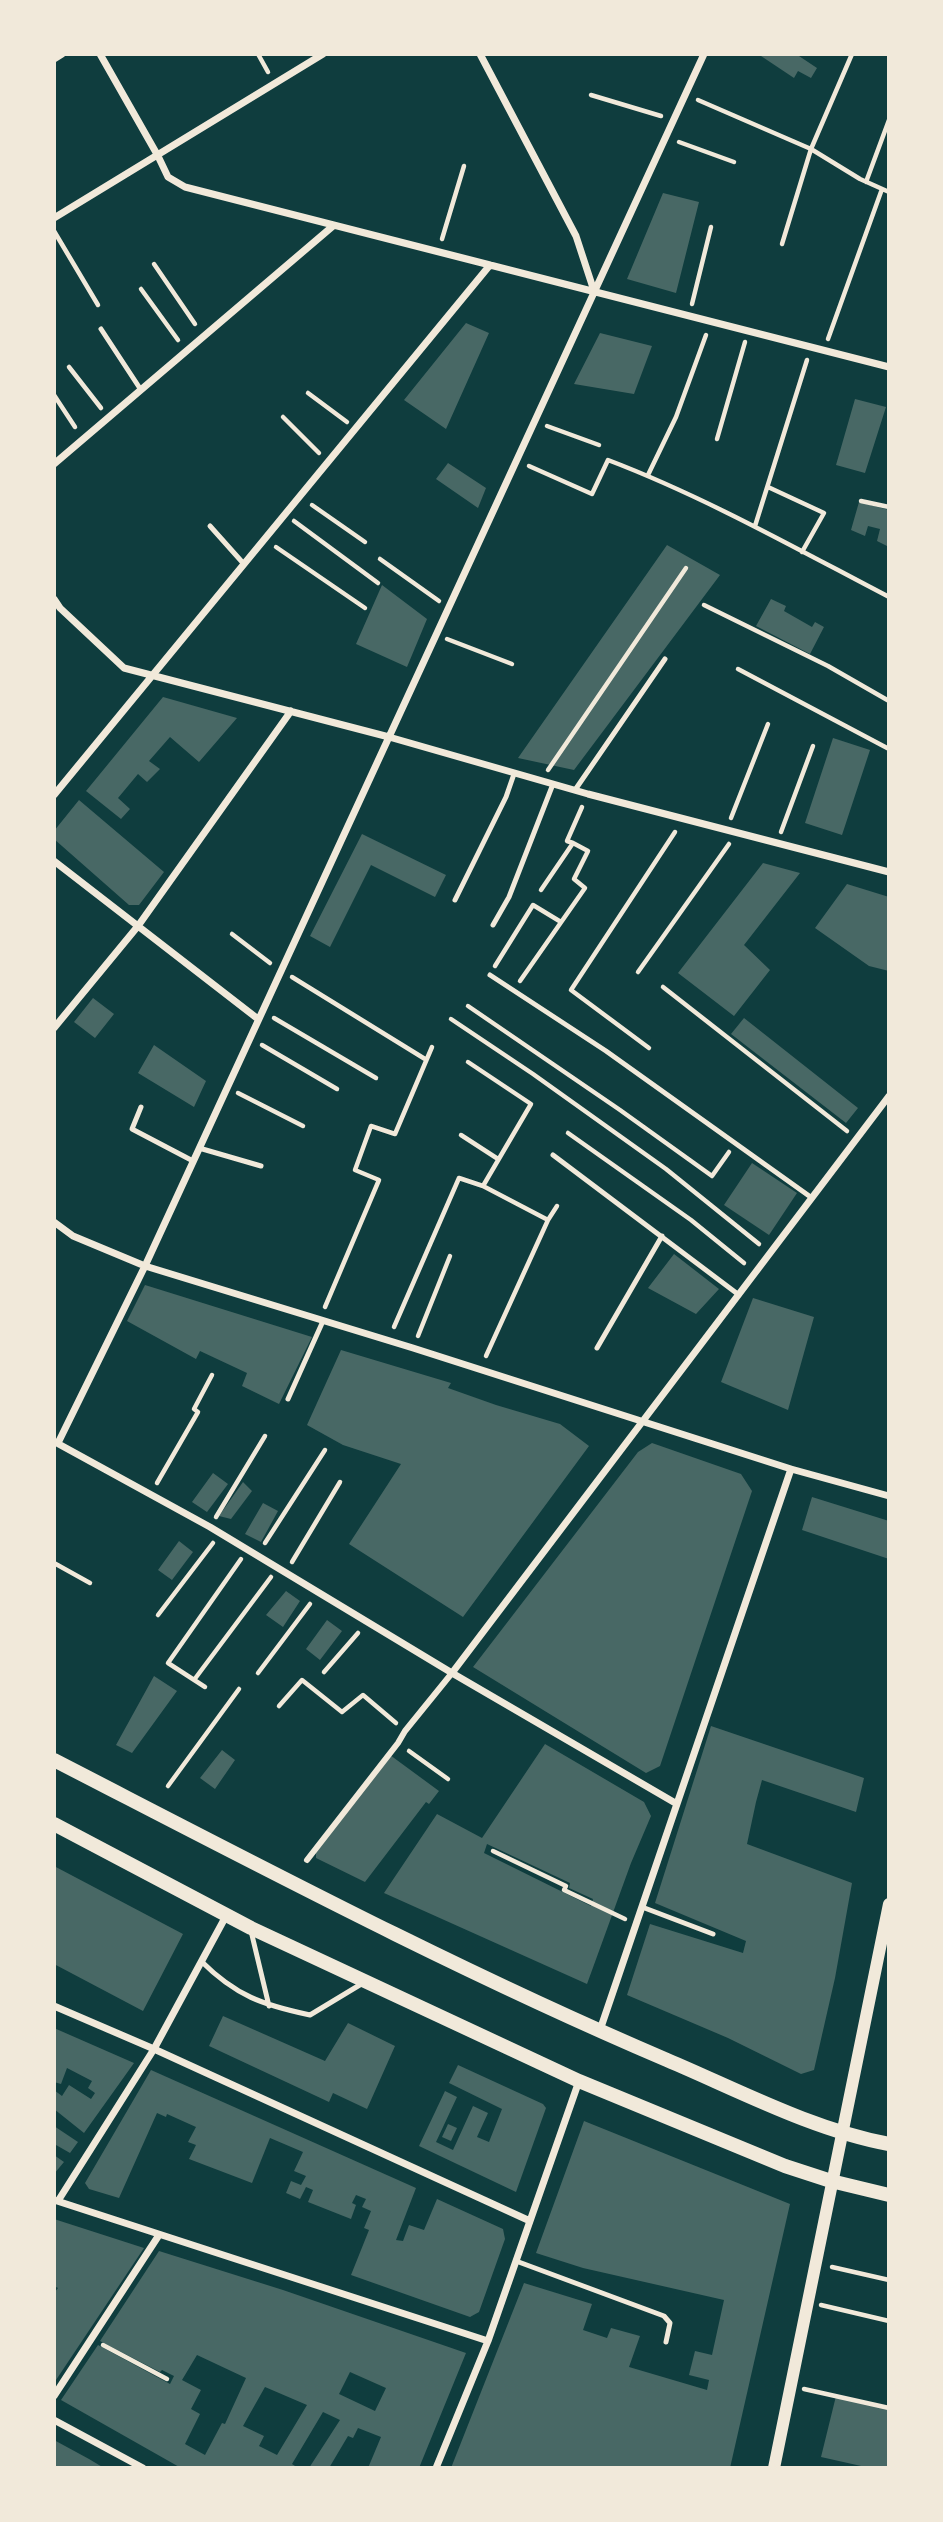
<!DOCTYPE html>
<style>
body{margin:0}
#map{position:relative;width:943px;height:2522px;overflow:hidden;background:#0f3d3e;font-family:"Work Sans",sans-serif}
canvas{display:block}
.frame{position:absolute;inset:0;border:56px solid #f1e9da;pointer-events:none}
</style>
<div id="map">
<canvas width="943" height="2522"></canvas>
<div class="frame"></div>
</div>
<script>
const ctx = document.querySelector('canvas').getContext('2d');
ctx.lineJoin = 'round';
function paint(path, color) { ctx.fillStyle = color; ctx.fill(path, 'evenodd'); }
function trace(path, color, width, dash) { ctx.strokeStyle = color; ctx.lineWidth = width; ctx.lineCap = dash ? 'butt' : 'round'; ctx.setLineDash(dash || []); ctx.stroke(path); }
const building = new Path2D(`
 M 758,54 L 796,54 L 817,68 L 811,78 L 798,71 L 794,78 Z
 M 663,193 L 699,202 L 676,293 L 627,279 Z
 M 466,323 L 489,333 L 446,429 L 404,400 Z
 M 600,333 L 652,346 L 634,394 L 574,384 Z
 M 855,399 L 886,407 L 865,473 L 836,465 Z
 M 448,463 L 486,488 L 478,508 L 436,479 Z
 M 859,502 L 889,510 L 889,547 L 877,541 L 880,529 L 868,526 L 865,536 L 851,530 Z
 M 667,545 L 720,575 L 574,770 L 518,758 Z
 M 382,585 L 427,619 L 407,667 L 356,644 Z
 M 771,599 L 786,606 L 784,611 L 812,627 L 815,622 L 824,627 L 810,654 L 756,626 Z
 M 163,697 L 237,718 L 199,762 L 170,737 L 149,761 L 160,769 L 147,782 L 138,774 L 118,798 L 130,809 L 121,819 L 86,791 Z
 M 833,738 L 870,750 L 842,835 L 805,823 Z
 M 79,800 L 164,872 L 139,905 L 129,905 L 54,839 L 54,831 Z
 M 362,834 L 446,875 L 435,897 L 371,865 L 330,947 L 310,936 Z
 M 763,863 L 800,873 L 744,945 L 770,970 L 734,1016 L 678,973 Z
 M 847,884 L 889,897 L 889,971 L 869,966 L 815,928 Z
 M 93,998 L 114,1014 L 95,1038 L 74,1022 Z
 M 744,1018 L 858,1108 L 846,1123 L 731,1034 Z
 M 154,1045 L 206,1081 L 194,1107 L 138,1073 Z
 M 752,1163 L 797,1193 L 769,1235 L 724,1205 Z
 M 674,1254 L 719,1289 L 696,1314 L 648,1288 Z
 M 145,1285 L 312,1337 L 279,1404 L 242,1386 L 247,1373 L 200,1351 L 196,1359 L 127,1321 Z
 M 753,1298 L 814,1317 L 788,1410 L 721,1382 Z
 M 341,1350 L 451,1383 L 448,1388 L 496,1405 L 560,1424 L 589,1446 L 463,1617 L 349,1544 L 401,1464 L 343,1445 L 307,1425 Z
 M 652,1443 L 741,1474 L 752,1491 L 660,1766 L 646,1773 L 473,1667 L 638,1452 Z
 M 213,1473 L 228,1484 L 207,1512 L 192,1502 Z
 M 243,1482 L 252,1491 L 231,1519 L 219,1516 Z
 M 812,1497 L 889,1521 L 889,1559 L 802,1530 Z
 M 263,1503 L 278,1511 L 261,1542 L 245,1534 Z
 M 179,1541 L 193,1552 L 172,1580 L 158,1570 Z
 M 286,1591 L 300,1601 L 283,1627 L 266,1615 Z
 M 327,1620 L 342,1631 L 320,1660 L 306,1649 Z
 M 154,1676 L 177,1691 L 132,1753 L 116,1745 Z
 M 711,1726 L 864,1778 L 856,1812 L 762,1780 L 756,1802 L 747,1844 L 852,1883 L 835,1978 L 814,2070 L 801,2074 L 728,2038 L 627,1995 L 650,1924 L 743,1953 L 746,1941 L 655,1903 Z
 M 545,1744 L 644,1802 L 651,1816 L 631,1863 L 587,1984 L 384,1893 L 437,1814 L 482,1838 ZM 487,1844 L 570,1883 L 569,1888 L 593,1899 L 591,1906 L 484,1853 Z
 M 222,1750 L 235,1760 L 215,1789 L 200,1778 Z
 M 390,1755 L 439,1791 L 429,1804 L 426,1802 L 365,1882 L 316,1858 L 316,1850 Z
 M 54,1866 L 183,1934 L 143,2011 L 54,1964 Z
 M 223,2016 L 325,2061 L 348,2023 L 395,2046 L 367,2109 L 333,2093 L 329,2102 L 209,2046 Z
 M 54,2028 L 134,2063 L 84,2133 L 54,2109 L 54,2090 L 62,2096 L 69,2085 L 91,2099 L 95,2093 L 88,2088 L 92,2081 L 67,2068 L 61,2084 L 54,2082 Z
 M 458,2065 L 543,2104 L 546,2108 L 516,2192 L 419,2146 L 445,2091 L 457,2097 L 436,2142 L 453,2150 L 473,2106 L 488,2113 L 477,2137 L 489,2142 L 502,2109 L 449,2083 Z
 M 151,2070 L 416,2188 L 396,2240 L 403,2241 L 409,2225 L 424,2230 L 437,2199 L 503,2229 L 505,2239 L 479,2312 L 470,2317 L 351,2275 L 369,2230 L 364,2228 L 371,2211 L 362,2207 L 366,2199 L 356,2195 L 352,2203 L 356,2205 L 351,2219 L 308,2202 L 313,2190 L 306,2187 L 300,2199 L 286,2193 L 291,2181 L 301,2185 L 306,2176 L 294,2171 L 303,2152 L 270,2138 L 252,2183 L 189,2159 L 196,2145 L 188,2142 L 196,2127 L 167,2114 L 166,2117 L 157,2113 L 119,2198 L 89,2189 L 85,2183 Z
 M 584,2121 L 790,2204 L 730,2468 L 451,2468 L 524,2283 L 592,2304 L 583,2330 L 607,2338 L 611,2328 L 640,2336 L 629,2367 L 707,2390 L 709,2380 L 689,2375 L 695,2351 L 712,2355 L 724,2300 L 583,2268 L 536,2253 Z
 M 448,2124 L 457,2128 L 451,2141 L 442,2137 Z
 M 54,2126 L 78,2142 L 70,2153 L 56,2145 L 54,2148 Z
 M 54,2155 L 64,2162 L 54,2174 Z
 M 54,2219 L 144,2248 L 54,2383 L 54,2293 L 58,2288 L 54,2286 Z
 M 159,2251 L 283,2290 L 466,2353 L 419,2468 L 368,2468 L 381,2437 L 358,2428 L 353,2438 L 348,2436 L 329,2468 L 309,2468 L 340,2420 L 323,2412 L 292,2464 L 298,2468 L 181,2468 L 61,2400 L 98,2345 L 170,2384 L 174,2376 L 162,2370 L 160,2372 L 100,2341 ZM 197,2355 L 246,2378 L 225,2424 L 222,2423 L 205,2455 L 185,2444 L 200,2414 L 191,2409 L 201,2390 L 182,2380 ZM 350,2372 L 386,2388 L 375,2411 L 339,2394 ZM 265,2387 L 307,2405 L 277,2455 L 259,2446 L 264,2436 L 243,2426 Z
 M 836,2396 L 889,2408 L 889,2468 L 870,2468 L 821,2457 Z
 M 54,2440 L 89,2459 L 104,2468 L 54,2468 Z`);
const path = new Path2D(`
 M 258,54 L 268,72
 M 591,95 L 661,116
 M 698,100 L 811,149 L 860,179 L 889,192
 M 679,142 L 734,162
 M 866,182 L 889,120
 M 54,231 L 98,305
 M 442,239 L 464,166
 M 782,244 L 811,149 L 852,54
 M 154,264 L 195,324
 M 141,289 L 178,340
 M 692,304 L 711,227
 M 828,339 L 882,189
 M 69,367 L 101,408
 M 308,393 L 347,422
 M 54,395 L 75,427
 M 283,417 L 319,453
 M 547,426 L 599,445
 M 717,439 L 745,342
 M 529,466 L 592,494 L 608,460 C 705,497 797,549 889,597
 M 648,475 L 676,417 L 706,335
 M 768,487 L 824,513 L 802,552
 M 861,501 L 889,507
 M 312,505 L 365,542
 M 294,521 L 378,583
 M 755,526 L 807,360
 M 276,547 L 365,608
 M 380,559 L 439,601
 M 704,605 L 828,666 L 889,701
 M 447,639 L 512,664
 M 738,669 L 889,749
 M 548,770 L 686,568
 M 731,818 L 768,724
 M 781,832 L 813,746
 M 541,890 L 573,843 L 567,841 L 582,807
 M 232,934 L 270,963
 M 495,966 L 533,905 L 561,922
 M 638,972 L 729,844
 M 292,977 L 425,1059
 M 520,981 L 585,888 L 574,879 L 588,851 L 573,843
 M 663,987 L 847,1131
 M 468,1006 L 620,1110 L 712,1176 L 729,1152
 M 274,1018 L 376,1078
 M 451,1019 L 533,1074 L 666,1169 L 759,1244
 M 262,1045 L 337,1089
 M 649,1048 L 571,990 L 675,832
 M 238,1093 L 303,1126
 M 568,1133 L 691,1220 L 744,1263
 M 461,1135 L 498,1159
 M 483,1186 L 548,1220 L 486,1356
 M 548,1220 L 557,1206
 M 325,1307 L 379,1180 L 355,1170 L 371,1126 L 395,1134 L 432,1047
 M 394,1327 L 459,1178 L 483,1186 L 531,1104 L 468,1062
 M 418,1336 L 450,1256
 M 157,1483 L 198,1412 L 194,1409 L 212,1375
 M 216,1517 L 265,1436
 M 265,1543 L 325,1450
 M 292,1562 L 340,1482
 M 54,1563 L 90,1583
 M 158,1615 L 213,1543
 M 324,1672 L 358,1633
 M 258,1673 L 310,1604
 M 194,1680 L 271,1577
 M 205,1687 L 168,1663 L 241,1559
 M 279,1706 L 302,1680 L 342,1712 L 363,1695 L 396,1723
 M 409,1751 L 448,1779
 M 168,1786 L 239,1689
 M 493,1851 L 566,1886 L 564,1890 L 625,1919
 M 832,2267 L 889,2280
 M 821,2305 L 889,2321
 M 103,2345 L 167,2379
 M 804,2389 L 889,2408`);
const service = new Path2D(`
 M 101,329 L 141,390
 M 210,526 L 243,563
 M 575,790 L 665,659
 M 455,900 L 506,797 L 514,774
 M 493,925 L 509,897 L 553,784
 M 490,975 L 606,1051 L 812,1198
 M 141,1107 L 132,1129 L 193,1161
 M 199,1148 L 261,1166
 M 553,1155 L 739,1295
 M 597,1348 L 662,1236
 M 288,1399 L 323,1321
 M 642,1907 L 713,1934
 M 251,1931 L 269,2006
 M 201,1961 C 236,1996 263,2005 310,2015 L 363,1983
 M 516,2261 L 664,2316 L 670,2323 L 666,2342`);
const pedestrian = new Path2D(`
 M 307,1860 L 398,1743 L 405,1731 L 452,1673`);
const minor = new Path2D(`
 M 100,54 L 158,156 L 168,177 L 185,187 L 889,367
 M 480,54 L 576,236 L 594,291
 M 54,59 L 62,54
 M 54,218 L 323,54
 M 54,464 L 333,226
 M 54,599 L 60,608 L 124,668 L 389,737 L 588,794 L 889,872
 M 54,795 L 490,265
 M 54,861 L 258,1019
 M 54,1028 L 138,926 L 291,711
 M 54,1222 L 73,1236 L 145,1266 L 413,1348 L 791,1469 L 889,1496
 M 55,1442 L 210,1527 L 452,1673 L 677,1804
 M 58,1443 L 145,1266 L 704,54
 M 452,1673 L 889,1096
 M 54,2006 L 154,2049 L 530,2221
 M 600,2030 L 791,1469
 M 54,2200 L 488,2341
 M 58,2201 L 154,2049 L 226,1916
 M 54,2396 L 159,2235
 M 54,2420 L 143,2468
 M 436,2468 L 488,2341 L 579,2081`);
const tertiary = new Path2D(`
 M 774,2468 L 889,1904`);
const secondary = new Path2D(`
 M 54,1760 C 256,1864 458,1971 667,2060 C 738,2090 813,2130 889,2144
 M 54,1824 L 251,1928 L 579,2081 L 785,2166 L 831,2181 L 889,2195`);
paint(building, '#486865');
trace(path, '#f1e9da', 4.5);
trace(service, '#f1e9da', 5);
trace(pedestrian, '#f1e9da', 6);
trace(minor, '#f1e9da', 7);
trace(tertiary, '#f1e9da', 12);
trace(secondary, '#f1e9da', 14);
</script>
